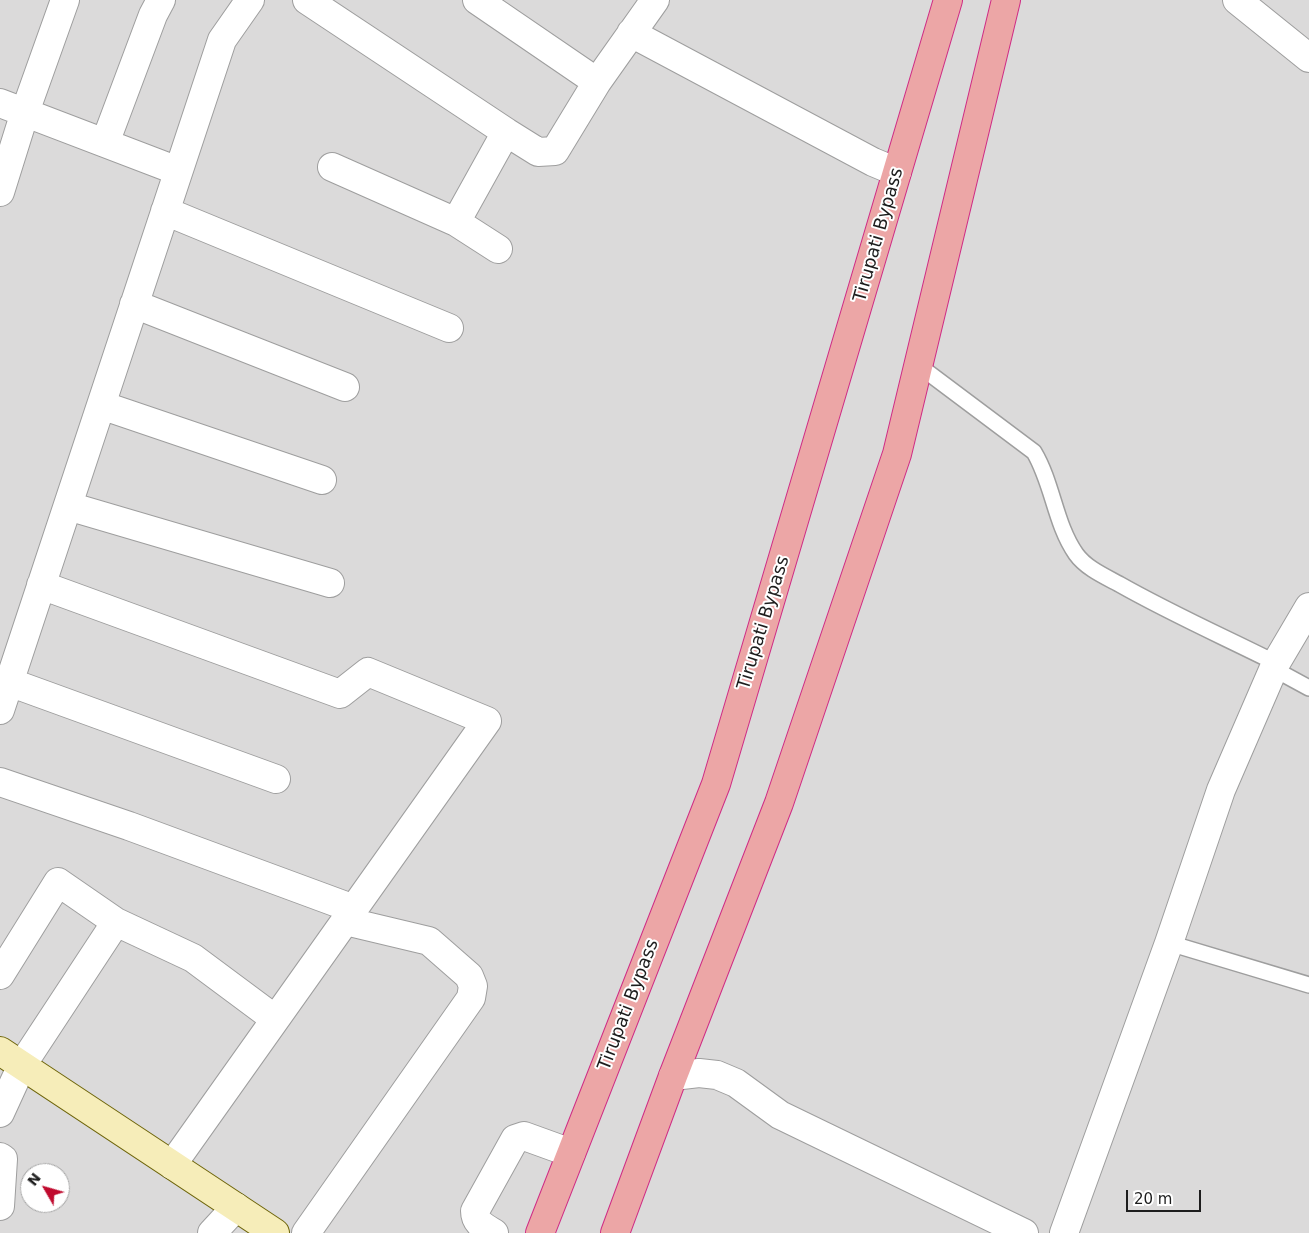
<!DOCTYPE html>
<style>
body{margin:0}
#map{position:relative;width:1309px;height:1233px;overflow:hidden;background:#eee8e3;font-family:"DejaVu Sans",sans-serif}
canvas{display:block}
.north{position:absolute;left:20px;top:1163px;width:50px;height:50px;box-sizing:border-box;background:#fff;border:1px solid #a5a5a5;border-radius:50%;rotate:308deg;font-size:14px;font-weight:700;line-height:20px;text-align:center;color:#1d1d1d}
.north::after{content:'';display:block;margin:auto;width:18px;height:22px;background:#c00a2e;clip-path:polygon(50% 0,100% 100%,50% 72%,0 100%)}
.scale{position:absolute;left:1126px;top:1190px;width:75px;height:22px;box-sizing:border-box;border:2px solid #1d1d1d;border-top:0;padding-left:6px;font-size:15px;line-height:18px;white-space:nowrap;color:#1d1d1d;-webkit-text-stroke:4px #fff;paint-order:stroke}
</style>
<div id="map">
<canvas width="1309" height="1233"></canvas>
<div class="north">N</div>
<div class="scale">20 m</div>
</div>
<script>
const ctx = document.querySelector('canvas').getContext('2d');
ctx.lineJoin = 'round';
function paint(path, color) { ctx.fillStyle = color; ctx.fill(path, 'evenodd'); }
function trace(path, color, width, dash) { ctx.strokeStyle = color; ctx.lineWidth = width; ctx.lineCap = dash ? 'butt' : 'round'; ctx.setLineDash(dash || []); ctx.stroke(path); }
function label(font, color, halo, rows, align = 'center') {
  ctx.font = font + ' "DejaVu Sans",sans-serif'; ctx.lineWidth = 4; ctx.setLineDash([]); ctx.textBaseline = 'middle'; ctx.strokeStyle = halo; ctx.fillStyle = color; for (const [text, x, y, turn = 0] of rows) {
    ctx.save(); ctx.translate(x, y); ctx.rotate((+turn || 0) * Math.PI / 180); ctx.textAlign = isNaN(turn) ? turn : align; if (halo) ctx.strokeText(text, 0, 0); ctx.fillText(text, 0, 0); ctx.restore();
  }
}
const residential = new Path2D(`
 M 0,0 L 1309,0 L 1309,1233 L 0,1233 ZM 30,1173 L 60,1173 L 60,1203 L 30,1203 Z`);
const service = new Path2D(`
 M 918,365 L 1034,452 C 1053,484 1055,524 1076,554 C 1086,568 1104,576 1119,584 C 1170,613 1224,637 1276,663
 M 1274,669 L 1309,688
 M 1169,943 L 1309,985`);
const minor = new Path2D(`
 M 307,0 L 506,132 L 456,222 L 498,249
 M 477,0 L 597,82
 M 1237,0 L 1309,58
 M 631,33 L 873,162 L 897,172
 M 0,103 L 178,171
 M 506,132 L 538,152 L 555,151 L 597,82 L 655,0
 M 105,143 L 153,15 L 161,0
 M 332,167 L 456,222
 M 0,192 L 25,112 L 65,0
 M 165,211 L 449,328
 M 134,304 L 345,387
 M 101,405 L 322,480
 M 68,506 L 330,583
 M 41,585 L 340,694 L 368,672 L 487,721 L 172,1165
 M 9,682 L 276,779
 M 0,710 L 222,40 L 250,0
 M 0,782 L 129,826 L 354,909
 M 116,922 L 193,958 L 275,1019
 M 0,975 L 58,882 L 116,922 L 22,1065 L 0,1113
 M 673,1076 L 699,1073 L 717,1075 L 736,1083 L 780,1115 L 1024,1233
 M 0,1157 L 3,1159 L 0,1206
 M 212,1233 L 236,1207
 M 306,1233 L 471,998 L 473,986 L 469,976 L 429,941 L 345,921
 M 494,1233 C 484,1227 475,1223 475,1211 L 515,1139 L 524,1136 L 571,1153
 M 1064,1233 L 1169,943 L 1221,790 L 1276,663 L 1309,607`);
const secondary = new Path2D(`
 M 0,1051 L 275,1233`);
const trunk = new Path2D(`
 M 540,1233 L 716,784 L 948,0
 M 615,1233 L 673,1076 L 779,803 L 897,454 L 1006,0`);
const streetNames = [
 ["Tirupati Bypass",879,235,-74],
 ["Tirupati Bypass",764,623,-73],
 ["Tirupati Bypass",629,1005,-69]
];
paint(residential, '#dbdada');
trace(service, '#9e9e9e', 18);
trace(minor, '#9e9e9e', 30);
trace(secondary, '#6e650a', 30);
trace(trunk, '#cf2c85', 30);
trace(service, '#fff', 15);
trace(minor, '#fff', 28);
trace(secondary, '#f6edb9', 28);
trace(trunk, '#eca6a6', 28);
label('18px', '#1d1d1d', '#fff', streetNames);
</script>
